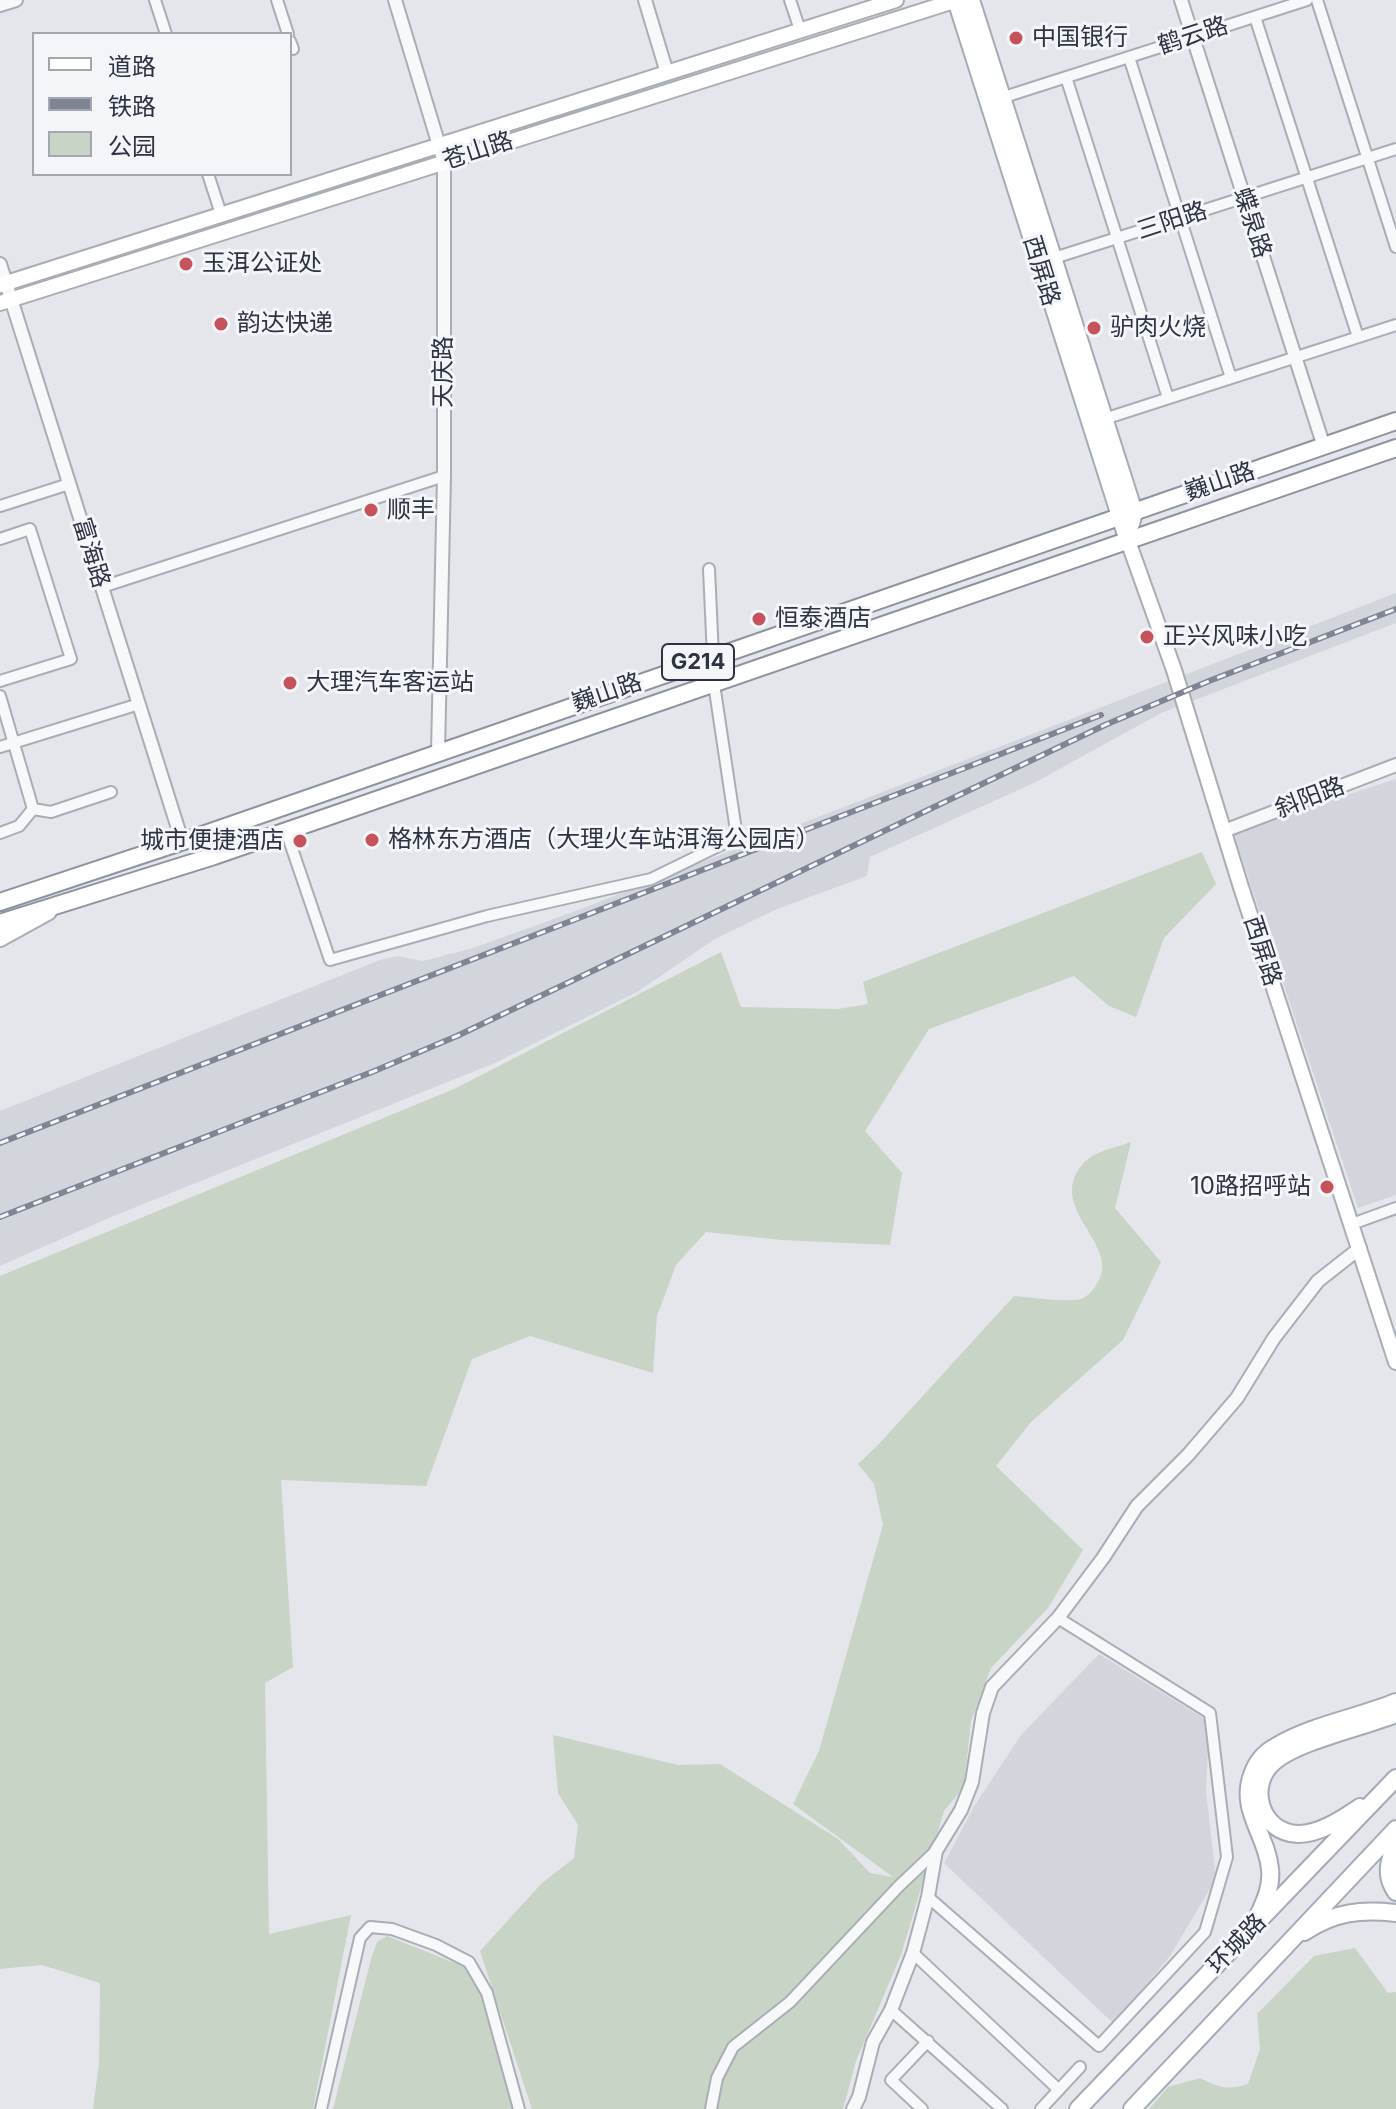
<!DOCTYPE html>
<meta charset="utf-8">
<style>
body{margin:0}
#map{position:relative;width:1396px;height:2109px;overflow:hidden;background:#e4e6eb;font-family:Inter,"Noto Sans SC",sans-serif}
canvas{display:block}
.legend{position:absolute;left:32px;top:32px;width:260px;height:144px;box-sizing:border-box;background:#f4f5f8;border:2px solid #a4a7b0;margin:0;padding:10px 14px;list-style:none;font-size:24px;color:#2d3343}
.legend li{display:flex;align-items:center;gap:16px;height:40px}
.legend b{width:40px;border:2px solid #a4a7b0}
</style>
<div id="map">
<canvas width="1396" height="2109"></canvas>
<ul class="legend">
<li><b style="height:10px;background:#fff"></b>道路</li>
<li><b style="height:10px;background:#7f8594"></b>铁路</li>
<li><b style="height:22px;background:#c8d4c6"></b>公园</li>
</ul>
</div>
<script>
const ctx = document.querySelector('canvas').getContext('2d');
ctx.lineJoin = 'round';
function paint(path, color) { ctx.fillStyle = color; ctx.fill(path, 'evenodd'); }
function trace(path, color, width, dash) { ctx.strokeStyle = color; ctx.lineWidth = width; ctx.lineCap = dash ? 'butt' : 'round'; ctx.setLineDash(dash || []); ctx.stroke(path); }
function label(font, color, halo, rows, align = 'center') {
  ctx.font = font + ' Inter,"Noto Sans SC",sans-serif'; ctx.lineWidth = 6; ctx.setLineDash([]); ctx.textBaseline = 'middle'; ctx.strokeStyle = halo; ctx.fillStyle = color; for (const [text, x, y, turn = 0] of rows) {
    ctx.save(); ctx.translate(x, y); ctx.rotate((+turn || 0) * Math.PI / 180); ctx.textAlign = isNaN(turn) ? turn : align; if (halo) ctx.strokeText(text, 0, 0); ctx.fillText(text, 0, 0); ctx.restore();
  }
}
const built = new Path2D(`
 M 1396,593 L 1396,623 L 1161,713 L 1036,782 L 870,857 L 867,876 L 777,909 L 715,939 L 637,992 L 495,1063 L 111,1217 L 0,1266 L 0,1111 L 380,960 L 398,956 L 423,961 L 473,948 L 573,912 Z
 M 1396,779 L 1396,1195 L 1358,1208 L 1233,832 Z
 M 1099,1654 L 1205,1719 L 1208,1748 L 1206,1791 L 1216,1879 L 1170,1956 L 1114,2024 L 944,1863 L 975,1805 L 1021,1735 Z`);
const green = new Path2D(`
 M 1202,852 L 1216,884 L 1164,938 L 1136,1017 L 1109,1006 L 1074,976 L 929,1029 L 865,1131 L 902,1173 L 890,1245 L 782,1240 L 706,1232 L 676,1265 L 657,1316 L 653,1373 L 530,1336 L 472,1359 L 426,1486 L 281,1480 L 293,1667 L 265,1683 L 269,1934 L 351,1915 L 313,2109 L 93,2109 L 99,2063 L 100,1983 L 42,1965 L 0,1969 L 0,1276 L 454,1089 L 721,952 L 741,1007 L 838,1009 L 868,1004 L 863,982 Z
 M 1131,1142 L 1115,1208 L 1161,1262 L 1123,1340 L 1031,1422 L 996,1466 L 1083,1550 L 1048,1608 L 991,1668 L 971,1721 L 964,1787 L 944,1811 L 901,1955 L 856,2061 L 843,2109 L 532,2109 L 480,1951 L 541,1884 L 574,1858 L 578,1825 L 558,1793 L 553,1735 L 678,1765 L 720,1764 L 838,1839 L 870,1873 L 893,1877 L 793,1804 L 819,1751 L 883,1525 L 874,1484 L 858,1464 L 878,1445 L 1014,1296 C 1030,1297 1067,1303 1081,1299 C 1090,1295 1093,1290 1098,1282 C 1121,1245 1046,1208 1082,1165 C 1093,1151 1115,1148 1131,1142 Z
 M 387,1936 L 465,1967 L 482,1993 L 514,2109 L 333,2109 L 371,1959 L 377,1942 Z
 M 1355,1948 L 1388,1993 L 1396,1992 L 1396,2109 L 1149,2109 L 1168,2087 L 1200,2078 C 1217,2087 1229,2091 1248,2084 L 1260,2049 L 1257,2014 L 1314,1956 Z`);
const minor = new Path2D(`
 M 155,0 L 166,34
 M 277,0 L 288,34
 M 790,0 L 800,30
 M 1317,0 L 1396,247
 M 1255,17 L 1358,337
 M 290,41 L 293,49
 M 1129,57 L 1231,378
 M 1066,77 L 1168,398
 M 998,99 L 1307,0
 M 208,174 L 221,214
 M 1051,259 L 1396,149
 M 1101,420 L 1396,325
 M 0,506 L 69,484
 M 0,539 L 30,529 L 71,659 L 0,681
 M 709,569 L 713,657
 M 102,587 L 444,476
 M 0,696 L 33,809
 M 0,747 L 139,704
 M 33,809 L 51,812 L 111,792
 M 286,831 L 330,960 L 487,916 L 651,879 L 737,837 L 714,684
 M 0,833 L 19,826 L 33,809
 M 1352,1224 L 1396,1208
 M 928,1897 L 1099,2046 L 1205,1932 L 1227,1857 L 1210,1713 L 1058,1618
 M 913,1953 L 1059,2090
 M 891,2010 L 1002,2109
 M 321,2109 L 360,1938 L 370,1927 L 392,1929 L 436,1945 L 469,1962 L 487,1993 L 519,2109
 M 711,2109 L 717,2078 L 733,2047 L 790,2002 L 899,1886 L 936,1851
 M 922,2109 L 891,2080 L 928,2041
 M 1041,2109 L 1080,2067`);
const tertiary = new Path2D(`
 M 395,0 L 444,162 L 444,476 L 438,752
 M 645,0 L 667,73
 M 1181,0 L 1324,447
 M 0,5 L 16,0
 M 0,264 L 182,841
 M 1224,831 L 1396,765
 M 853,2109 L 859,2097 L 873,2042 L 891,2010 L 913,1953 L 928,1897 L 936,1851 L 961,1810 L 972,1782 L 983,1713 L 992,1687 L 1058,1618 L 1103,1558 L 1137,1506 L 1188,1455 L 1237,1398 L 1274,1338 L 1318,1281 L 1360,1248`);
const secondary = new Path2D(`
 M 0,285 L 896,0
 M 0,303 L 957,0
 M 1128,541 L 1174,670 L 1240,884 L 1396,1362
 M 0,939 L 49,912`);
const primary = new Path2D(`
 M 956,0 L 1128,541
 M 971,0 L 1134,512 L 1131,524
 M 1360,1807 C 1342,1819 1320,1834 1298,1834 C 1260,1833 1246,1784 1275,1761 C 1298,1741 1364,1727 1396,1714
 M 1396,1843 C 1389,1860 1384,1876 1396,1892
 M 1258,1916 C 1265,1901 1272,1886 1270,1869 C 1267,1835 1239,1810 1252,1775 C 1256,1763 1264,1753 1275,1747 C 1311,1725 1357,1718 1396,1702
 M 1304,1932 C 1335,1912 1360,1909 1396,1913
 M 1078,2109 L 1396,1778
 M 1132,2109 L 1396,1829`);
const trunk = new Path2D(`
 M 0,902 L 205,834 L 1396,421
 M 0,923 L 214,856 L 1396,448`);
const rail = new Path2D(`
 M 0,1143 L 1101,715
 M 0,1217 L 372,1072 L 457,1036 L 1105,725 L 1209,681 L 1396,609`);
const markers = [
 [1016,38,8,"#c6535b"],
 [186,264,8,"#c6535b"],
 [221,324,8,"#c6535b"],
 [1094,328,8,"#c6535b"],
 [371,510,8,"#c6535b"],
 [759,619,8,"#c6535b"],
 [1147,637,8,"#c6535b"],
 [290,683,8,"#c6535b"],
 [372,840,8,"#c6535b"],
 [300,841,8,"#c6535b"],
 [1327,1187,8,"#c6535b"]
];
const shields = [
 [698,662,72]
];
const shieldNames = [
 ["G214",698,662]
];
const streetNames = [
 ["鹤云路",1193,36,-18],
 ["苍山路",478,151,-18],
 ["三阳路",1172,221,-18],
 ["蝶泉路",1252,223,72],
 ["西屏路",1041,271,73],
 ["天庆路",444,372,-90],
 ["巍山路",1220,482,-19],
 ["富海路",91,553,73],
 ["巍山路",607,693,-19],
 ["斜阳路",1310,798,-21],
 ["西屏路",1262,951,72],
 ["环城路",1237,1944,-46]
];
const poiNames = [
 ["中国银行",1032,38],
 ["玉洱公证处",202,264],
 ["韵达快递",237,324],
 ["驴肉火烧",1110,328],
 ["顺丰",387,510],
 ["恒泰酒店",775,619],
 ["正兴风味小吃",1163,637],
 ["大理汽车客运站",306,683],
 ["格林东方酒店（大理火车站洱海公园店）",388,840],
 ["城市便捷酒店",284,841,"right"],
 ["10路招呼站",1311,1187,"right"]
];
paint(built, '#d3d5dd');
paint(green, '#c8d4c6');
trace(minor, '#a9adb5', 14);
trace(tertiary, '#a9adb5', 16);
trace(secondary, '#a9adb5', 18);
trace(primary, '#a4aab6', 20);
trace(trunk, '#8d93a1', 20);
trace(minor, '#f7f8fa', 10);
trace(tertiary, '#f7f8fa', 12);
trace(secondary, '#fff', 14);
trace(primary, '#fff', 16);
trace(trunk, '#fff', 16);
trace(rail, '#7f8594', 6);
trace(rail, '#f4f5f8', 3, [9]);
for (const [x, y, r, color] of markers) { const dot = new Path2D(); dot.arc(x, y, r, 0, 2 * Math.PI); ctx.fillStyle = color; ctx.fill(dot); trace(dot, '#f4f5f8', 3); }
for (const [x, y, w] of shields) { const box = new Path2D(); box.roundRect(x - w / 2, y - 18, w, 36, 6); ctx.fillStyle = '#f4f5f8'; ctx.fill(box); trace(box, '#2d3343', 2); }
label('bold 22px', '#2d3343', null, shieldNames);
label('24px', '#2d3343', '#f4f5f8', streetNames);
label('24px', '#2d3343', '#f4f5f8', poiNames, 'left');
</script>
